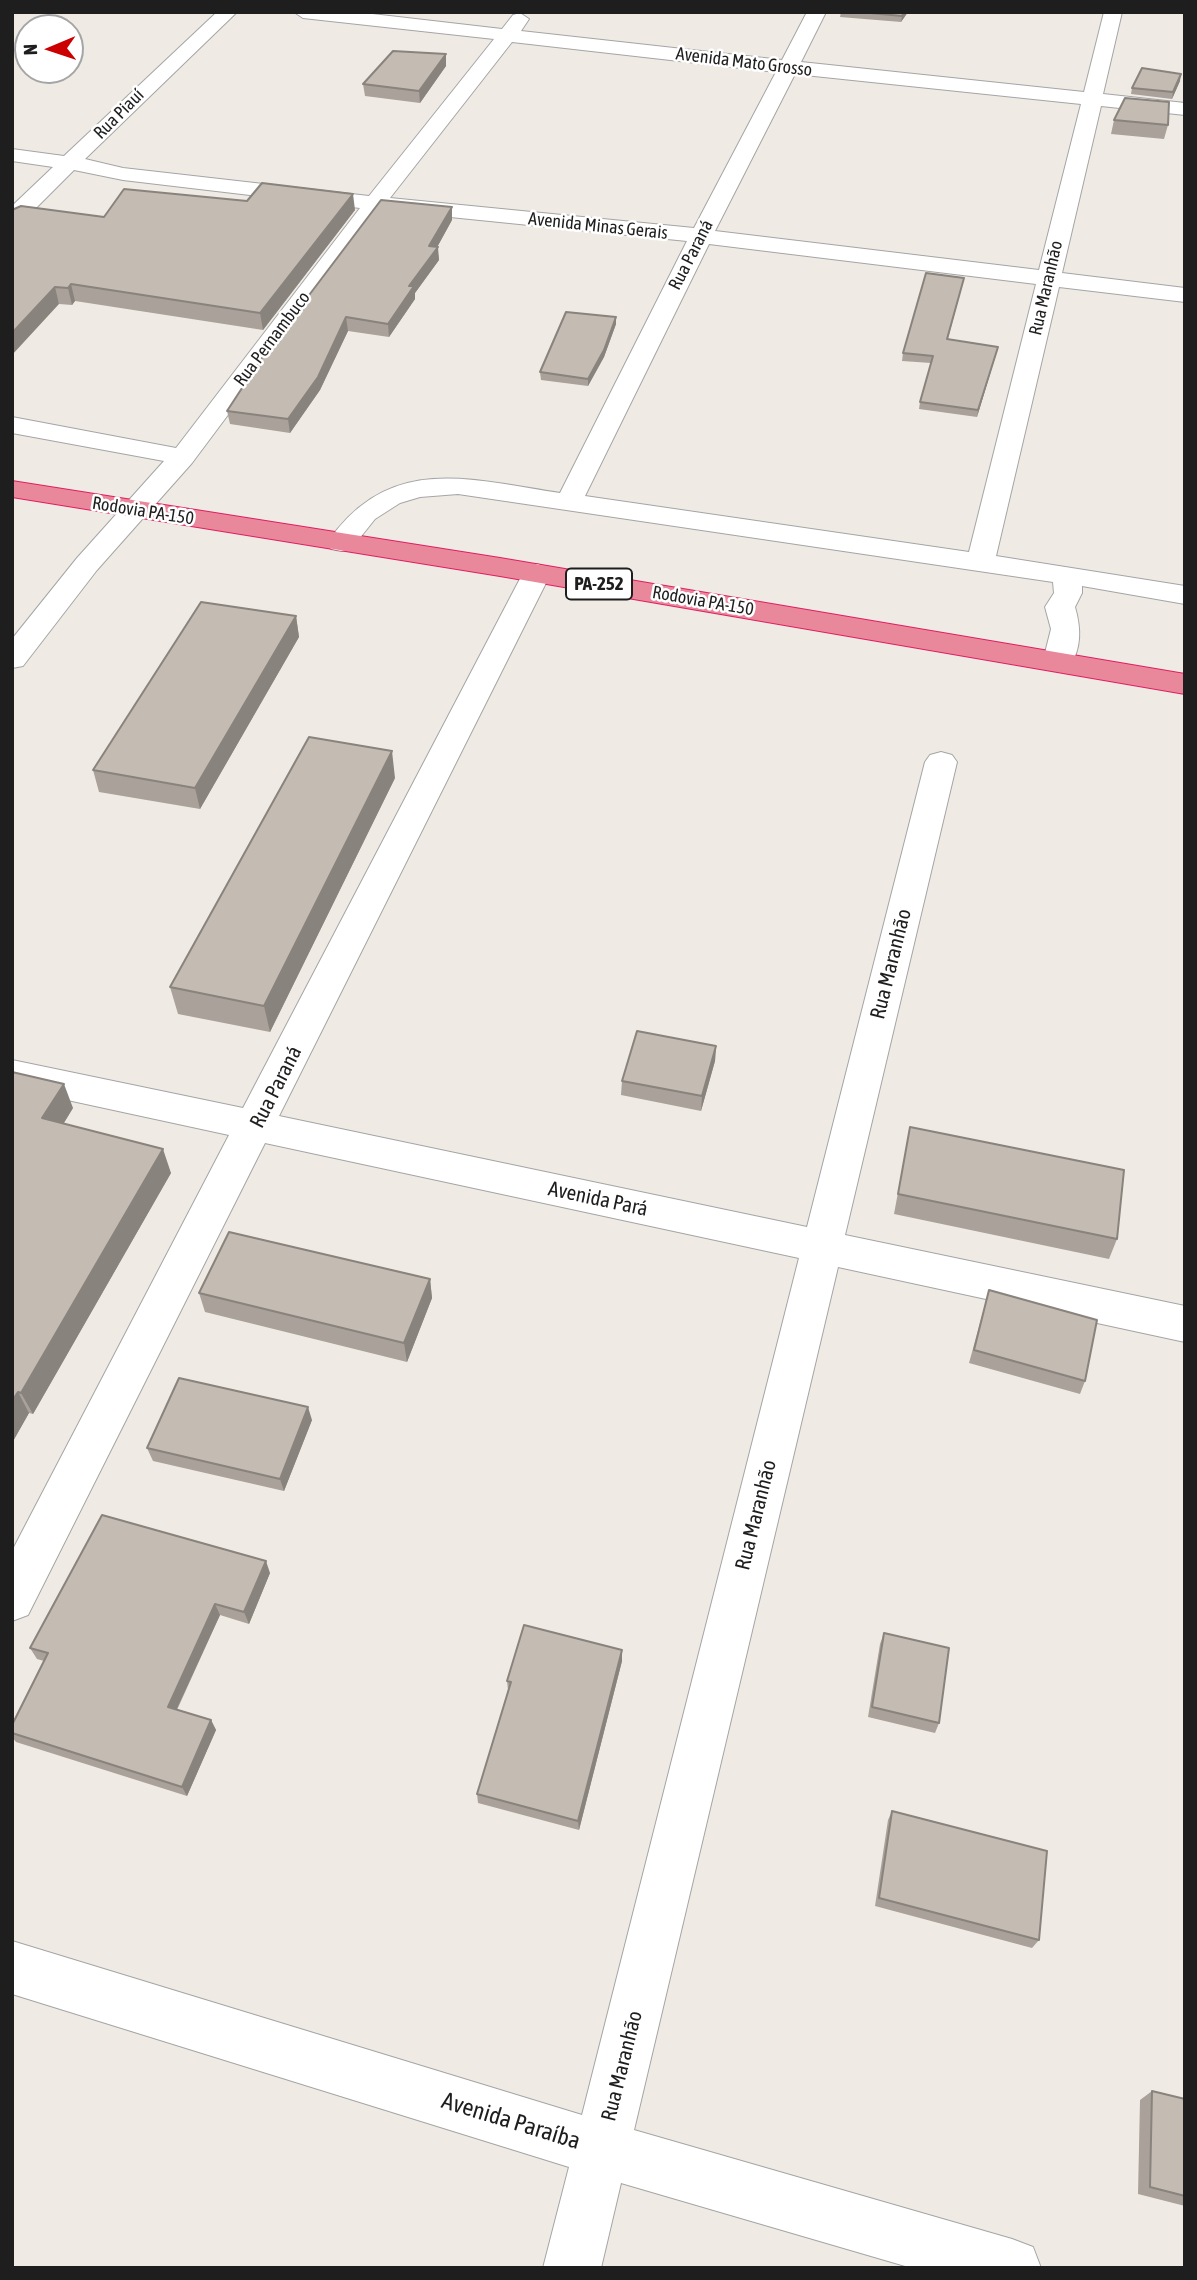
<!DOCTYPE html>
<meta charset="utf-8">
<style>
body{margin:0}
#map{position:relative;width:1197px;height:2280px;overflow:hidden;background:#efebe4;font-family:"Asap Condensed",sans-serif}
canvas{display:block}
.frame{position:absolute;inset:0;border:14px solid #1e1e1e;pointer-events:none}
.north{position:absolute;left:14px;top:14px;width:70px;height:70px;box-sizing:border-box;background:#fff;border:2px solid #a5a5a5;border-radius:50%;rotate:268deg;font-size:19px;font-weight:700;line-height:28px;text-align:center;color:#1e1e1e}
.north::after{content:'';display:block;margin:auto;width:24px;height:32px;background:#cc0002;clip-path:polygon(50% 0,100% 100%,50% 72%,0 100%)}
</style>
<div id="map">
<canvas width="1197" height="2280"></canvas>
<div class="frame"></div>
<div class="north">N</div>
</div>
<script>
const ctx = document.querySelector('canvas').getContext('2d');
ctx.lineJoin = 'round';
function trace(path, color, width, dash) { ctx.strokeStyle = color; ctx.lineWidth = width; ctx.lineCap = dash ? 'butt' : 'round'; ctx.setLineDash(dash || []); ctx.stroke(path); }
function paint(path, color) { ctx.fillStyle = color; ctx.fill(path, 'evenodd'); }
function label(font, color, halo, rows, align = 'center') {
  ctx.font = font + ' "Asap Condensed",sans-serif'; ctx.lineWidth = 5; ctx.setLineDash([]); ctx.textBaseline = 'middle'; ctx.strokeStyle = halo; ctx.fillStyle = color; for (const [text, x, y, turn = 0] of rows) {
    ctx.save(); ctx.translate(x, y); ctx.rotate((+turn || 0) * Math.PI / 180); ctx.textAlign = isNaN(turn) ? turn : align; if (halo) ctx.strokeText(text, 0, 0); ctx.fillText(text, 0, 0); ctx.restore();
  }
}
const minor = new Path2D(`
 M 217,12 L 237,12 L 85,159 L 123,168 L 369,196 L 494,39 L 303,18 L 294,12 L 355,12 L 502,29 L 513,15 L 520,13 L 529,19 L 521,31 L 782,60 L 807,12 L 826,12 L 801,62 L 1084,92 L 1104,12 L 1122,12 L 1103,94 L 1185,103 L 1185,115 L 1101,106 L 1062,273 L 1185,288 L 1185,302 L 1059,287 L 996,556 L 1185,586 L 1185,604 L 1082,586 L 1082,593 L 1075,607 C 1081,628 1082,648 1069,668 L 1058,670 L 1047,668 L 1043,661 L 1051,629 L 1045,607 L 1054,593 L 1053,582 L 458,494 L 420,497 L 400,503 L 375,519 L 351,549 L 341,551 L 331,549 L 327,543 C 389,453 468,479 560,493 L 687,241 L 381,210 L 192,463 L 97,570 L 23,666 L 12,668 L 12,639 L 77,558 L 164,461 L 12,433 L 12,417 L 176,448 L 360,208 L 123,180 L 74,170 L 20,224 L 12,226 L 12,206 L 53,167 L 12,161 L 12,149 L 64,156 ZM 512,42 L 776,72 L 694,228 L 390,198 ZM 795,74 L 1081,104 L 1039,270 L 715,231 ZM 709,244 L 1036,284 L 969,552 L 585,496 Z
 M 537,564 L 547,567 L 551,573 L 279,1116 L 807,1227 L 925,762 L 930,755 L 941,752 L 952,755 L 957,762 L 845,1235 L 1185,1306 L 1185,1342 L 838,1267 L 634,2130 L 1012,2239 L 1033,2247 L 1041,2268 L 912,2268 L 621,2183 L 601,2268 L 543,2268 L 569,2167 L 12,1994 L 12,1941 L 582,2115 L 799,1258 L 265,1143 L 28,1615 L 12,1621 L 12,1551 L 229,1135 L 12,1088 L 12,1060 L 243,1108 L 523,573 L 527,567 Z`);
const highway = new Path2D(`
 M 12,481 L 500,558 L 1185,674 L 1185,694 L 500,576 L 12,497 Z`);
const wall = new Path2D(`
 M 841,12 L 908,12 L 901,22 L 840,17 Z
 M 446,54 L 446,66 L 420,103 L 365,96 L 363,84 Z
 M 1180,81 L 1172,99 L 1131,94 L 1132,88 Z
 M 1114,120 L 1168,125 L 1164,139 L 1111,134 Z
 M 12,210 L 104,217 L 355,210 L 263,330 L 75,301 L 72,305 L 59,304 Z
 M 452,220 L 437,247 L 439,260 L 415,293 L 415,299 L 389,337 L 348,331 L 320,390 L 290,433 L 230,424 L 227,411 Z
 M 964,278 L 948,339 L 996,354 L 977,417 L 919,409 L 920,402 L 931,363 L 902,361 L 903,353 Z
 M 616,317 L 616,324 L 604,357 L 588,386 L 541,380 L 540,372 Z
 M 296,616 L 299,637 L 200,809 L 99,792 L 93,770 Z
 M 395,778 L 270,1032 L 178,1014 L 170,987 Z
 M 716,1046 L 715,1061 L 701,1111 L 621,1095 L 622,1081 Z
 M 12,1072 L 73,1108 L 64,1123 L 171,1173 L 33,1414 L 29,1413 L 12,1443 Z
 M 910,1127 L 1117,1239 L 1109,1259 L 894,1214 Z
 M 430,1279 L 432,1298 L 407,1362 L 205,1312 L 199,1293 Z
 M 989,1290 L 1085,1381 L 1080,1394 L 969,1363 Z
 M 312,1420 L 284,1491 L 153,1461 L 147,1448 Z
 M 270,1573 L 249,1624 L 220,1615 L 177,1710 L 211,1720 L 216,1730 L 187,1796 L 16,1742 L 12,1737 L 12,1725 L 44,1661 L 37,1659 L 30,1648 Z
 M 884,1633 L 939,1723 L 935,1733 L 868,1717 L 880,1644 Z
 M 622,1661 L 579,1830 L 478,1803 L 477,1794 L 508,1690 L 507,1681 Z
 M 892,1811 L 1039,1940 L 1032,1948 L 875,1906 L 888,1820 Z
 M 1152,2091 L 1185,2099 L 1185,2206 L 1138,2194 L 1140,2100 Z`);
const shadedWall = new Path2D(`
 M 904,12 L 908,12 L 901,22 L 902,16 Z
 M 446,54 L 446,66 L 420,103 L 419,91 Z
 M 1181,74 L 1180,81 L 1172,99 L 1173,92 Z
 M 353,194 L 355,210 L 263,330 L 260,313 Z
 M 452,207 L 452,220 L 434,253 L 438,247 L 439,260 L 415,293 L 415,299 L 389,337 L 388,324 L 409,286 L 429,246 Z
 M 71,284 L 75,301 L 72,305 L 68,288 Z
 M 55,287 L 59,304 L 12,355 L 12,333 Z
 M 346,317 L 348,331 L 320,390 L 290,433 L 288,419 Z
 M 616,317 L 616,324 L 604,357 L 588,386 L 588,379 Z
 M 998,347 L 996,354 L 977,417 L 978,410 Z
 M 296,616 L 299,637 L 200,809 L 195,788 Z
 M 392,751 L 395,778 L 270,1032 L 264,1006 Z
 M 716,1046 L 715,1061 L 701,1111 L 702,1096 Z
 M 64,1084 L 73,1108 L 52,1142 L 42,1118 Z
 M 163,1149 L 171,1173 L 33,1414 L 21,1393 Z
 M 430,1279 L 432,1298 L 407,1362 L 404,1343 Z
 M 18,1392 L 29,1413 L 12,1443 L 12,1401 Z
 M 308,1407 L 312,1420 L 284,1491 L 280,1479 Z
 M 266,1561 L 270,1573 L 249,1624 L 244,1612 Z
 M 215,1604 L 220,1615 L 173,1717 L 168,1707 Z
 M 622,1650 L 622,1661 L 579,1830 L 578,1821 Z
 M 211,1720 L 216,1730 L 187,1796 L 182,1787 Z`);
const building = new Path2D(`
 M 860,12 L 904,12 L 902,16 Z
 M 393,51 L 446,54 L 419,91 L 363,84 Z
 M 1142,68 L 1181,74 L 1173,92 L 1132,88 Z
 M 1125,98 L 1169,102 L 1168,125 L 1114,120 Z
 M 262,183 L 353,194 L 260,313 L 71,284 L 68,288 L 55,287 L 12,333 L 12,210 L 21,206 L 104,217 L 124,189 L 247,201 Z
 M 381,200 L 452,207 L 429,246 L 438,247 L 409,286 L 414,286 L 388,324 L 346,317 L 318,377 L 288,419 L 227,411 L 263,356 Z
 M 926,273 L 964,278 L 947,339 L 998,347 L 978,410 L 920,402 L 933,356 L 903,353 Z
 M 566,312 L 616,317 L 604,350 L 588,379 L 540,372 Z
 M 201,602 L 296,616 L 195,788 L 93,770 Z
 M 309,737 L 392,751 L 264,1006 L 170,987 Z
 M 637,1031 L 716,1046 L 702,1096 L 622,1081 Z
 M 12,1072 L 64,1084 L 42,1118 L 163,1149 L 21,1393 L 18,1392 L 12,1401 Z
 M 910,1127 L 1124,1170 L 1117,1239 L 898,1194 Z
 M 229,1232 L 430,1279 L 404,1343 L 199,1293 Z
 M 989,1290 L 1097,1320 L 1085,1381 L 974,1350 Z
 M 179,1378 L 308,1407 L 280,1479 L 147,1448 Z
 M 102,1515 L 266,1561 L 244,1612 L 215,1604 L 168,1707 L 211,1720 L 182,1787 L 12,1733 L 12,1725 L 48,1653 L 30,1648 Z
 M 524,1625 L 622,1650 L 578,1821 L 477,1794 L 511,1682 L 507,1681 Z
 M 884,1633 L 949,1648 L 939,1723 L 872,1707 Z
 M 892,1811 L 1047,1851 L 1039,1940 L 879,1898 Z
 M 1152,2091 L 1185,2099 L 1185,2196 L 1150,2187 Z`);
const farStreetnames = [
 ["Avenida Mato Grosso",744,62,7],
 ["Rua Piauí",119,114,-45],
 ["Avenida Minas Gerais",598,226,6],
 ["Rua Paraná",691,255,-63],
 ["Rua Maranhão",1046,288,-77],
 ["Rua Pernambuco",272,339,-53],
 ["Rodovia PA-150",143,511,9],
 ["Rodovia PA-150",703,601,10]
];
const shields = [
 [599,584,66]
];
const shieldNames = [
 ["PA-252",599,584]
];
const streetNames = [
 ["Rua Maranhão",891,964,-76],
 ["Rua Paraná",276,1087,-63],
 ["Avenida Pará",598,1199,12],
 ["Rua Maranhão",756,1515,-76],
 ["Rua Maranhão",622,2066,-76]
];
const nearStreetnames = [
 ["Avenida Paraíba",511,2121,17]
];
trace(minor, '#a5a5a5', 2);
trace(highway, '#e01e62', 2);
paint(minor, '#fff');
paint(highway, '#e9889b');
paint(wall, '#a9a19a');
paint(shadedWall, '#89837d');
paint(building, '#c4bbb3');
trace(building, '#89837d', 2);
label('18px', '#1e1e1e', '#fff', farStreetnames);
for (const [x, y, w] of shields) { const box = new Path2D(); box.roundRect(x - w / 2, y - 15.5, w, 31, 5); ctx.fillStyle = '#fff'; ctx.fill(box); trace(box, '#1e1e1e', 2); }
label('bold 19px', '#1e1e1e', null, shieldNames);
label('21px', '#1e1e1e', '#fff', streetNames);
label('24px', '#1e1e1e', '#fff', nearStreetnames);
</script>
